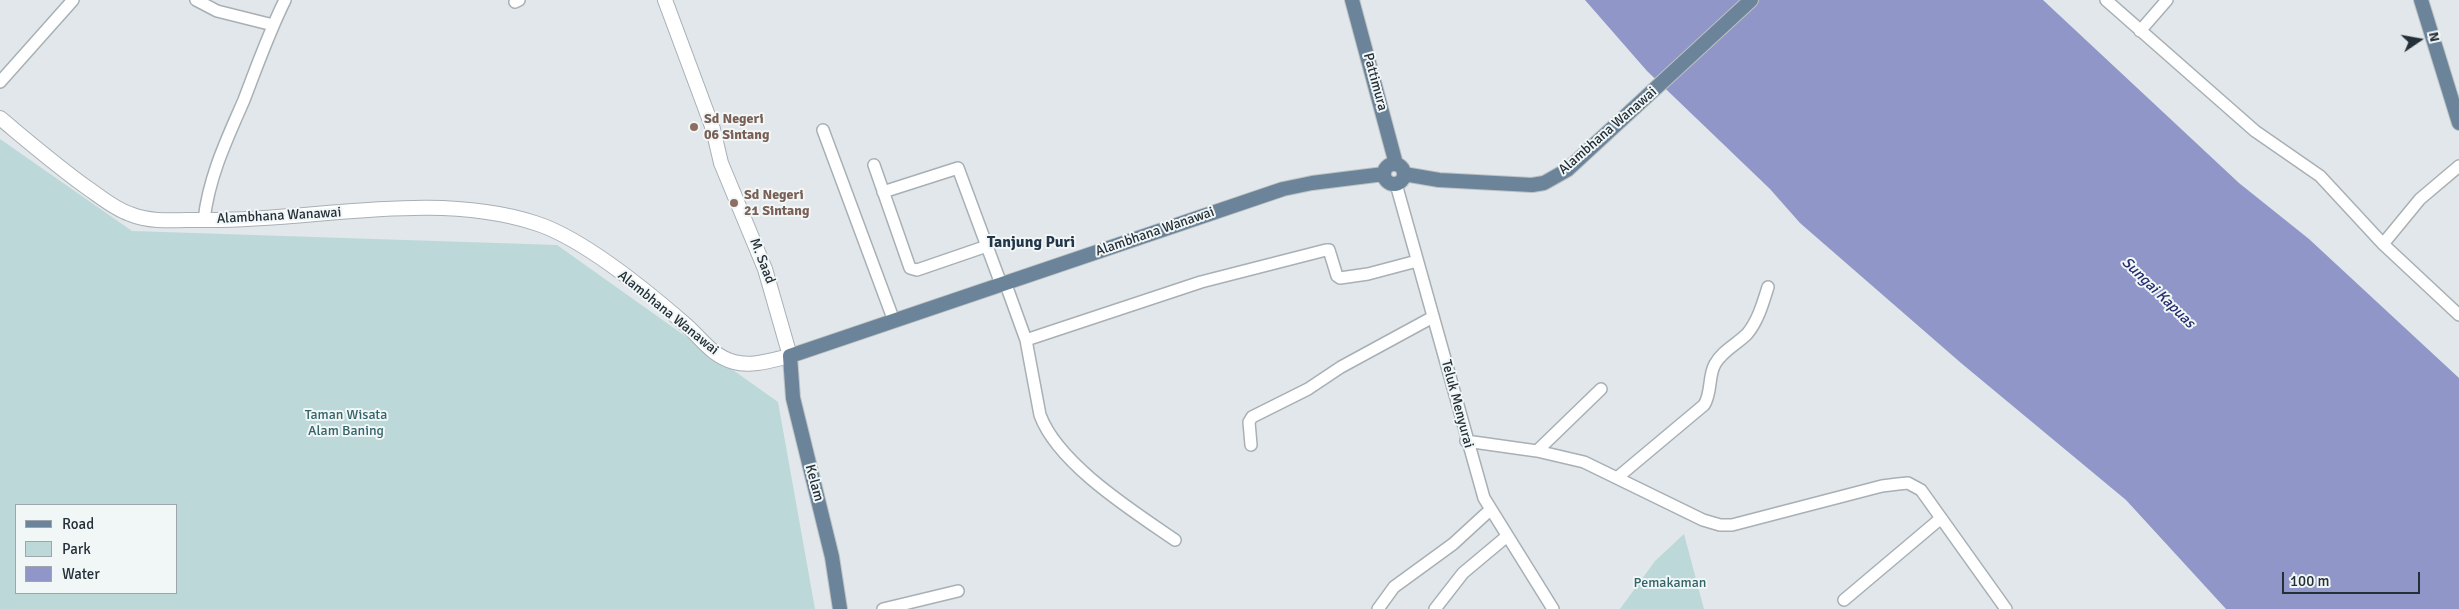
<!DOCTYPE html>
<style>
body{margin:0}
#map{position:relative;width:2459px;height:609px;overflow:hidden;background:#e1e7ea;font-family:Signika,sans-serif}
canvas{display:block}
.legend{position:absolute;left:15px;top:504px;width:162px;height:90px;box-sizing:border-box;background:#f1f6f7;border:1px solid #9fa6ab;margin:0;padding:6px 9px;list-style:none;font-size:15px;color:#242f38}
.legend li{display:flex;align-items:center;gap:10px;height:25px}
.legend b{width:25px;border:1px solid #9fa6ab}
.north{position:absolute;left:2394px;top:15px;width:50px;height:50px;-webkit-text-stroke:4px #f1f6f7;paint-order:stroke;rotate:78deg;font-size:14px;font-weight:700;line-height:20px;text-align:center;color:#242f38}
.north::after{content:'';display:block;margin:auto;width:18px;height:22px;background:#242f38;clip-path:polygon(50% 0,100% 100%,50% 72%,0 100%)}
.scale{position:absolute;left:2282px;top:572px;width:138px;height:22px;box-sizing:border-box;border:2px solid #242f38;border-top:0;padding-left:6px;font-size:15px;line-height:18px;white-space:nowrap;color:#242f38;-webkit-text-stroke:4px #f1f6f7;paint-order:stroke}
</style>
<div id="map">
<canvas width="2459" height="609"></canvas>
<ul class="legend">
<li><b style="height:6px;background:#6b849a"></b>Road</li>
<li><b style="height:14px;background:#bdd8d8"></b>Park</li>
<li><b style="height:14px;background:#9097c8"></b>Water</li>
</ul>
<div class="north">N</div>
<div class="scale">100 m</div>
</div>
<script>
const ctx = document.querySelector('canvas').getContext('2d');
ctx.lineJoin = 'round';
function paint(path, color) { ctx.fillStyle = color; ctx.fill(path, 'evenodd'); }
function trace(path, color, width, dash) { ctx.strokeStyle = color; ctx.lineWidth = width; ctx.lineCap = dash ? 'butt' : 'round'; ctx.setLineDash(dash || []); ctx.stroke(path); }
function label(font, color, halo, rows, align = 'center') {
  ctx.font = font + ' Signika,sans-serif'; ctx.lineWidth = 4; ctx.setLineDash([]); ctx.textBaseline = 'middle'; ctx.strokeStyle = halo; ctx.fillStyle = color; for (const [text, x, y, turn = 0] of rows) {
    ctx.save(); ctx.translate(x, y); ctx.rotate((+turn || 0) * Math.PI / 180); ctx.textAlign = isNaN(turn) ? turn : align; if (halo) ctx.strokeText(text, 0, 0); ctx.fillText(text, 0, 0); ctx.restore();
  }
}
const green = new Path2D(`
 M 0,139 L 132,231 L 557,245 L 778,402 L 815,609 L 0,609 ZM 16,505 L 176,505 L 176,593 L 16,593 Z
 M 1684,534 L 1704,609 L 1620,609 L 1655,561 Z`);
const water = new Path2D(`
 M 1585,0 L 2043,0 L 2239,183 L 2309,239 L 2459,378 L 2459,609 L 2226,609 L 2126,500 L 1961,363 L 1800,223 L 1770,189 L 1647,71 Z`);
const minor = new Path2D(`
 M 196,0 L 217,11 L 273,25
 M 2106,0 L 2255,131 L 2320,176 L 2383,244 L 2459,315
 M 515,2 L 519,0
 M 2140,31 L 2167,0
 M 0,82 L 73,0
 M 823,130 L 894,321
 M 874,165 L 910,268 L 917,270 L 987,246
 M 1396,184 L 1484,498 L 1553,609
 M 883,192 L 958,168 L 1001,284
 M 204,220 C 209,176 227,139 244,100 C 257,66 269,32 285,0
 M 2383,244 L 2420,199 L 2459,166
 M 1005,282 L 1026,340 L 1040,415 C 1058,464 1133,511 1175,540
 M 1026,340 L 1201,282 L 1326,250 L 1329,250 L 1337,276 L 1340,278 L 1368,274 L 1417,261
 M 1466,441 L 1537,451 L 1584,462 L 1703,520 L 1720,525 L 1732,525 L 1882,486 L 1898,484 L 1908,483 L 1921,490 L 2006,609
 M 1251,445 L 1249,422 L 1252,417 L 1308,389 L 1341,367 L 1433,317
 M 1537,451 L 1601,389
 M 1618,477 L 1704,405 C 1712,393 1708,376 1715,364 C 1722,351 1737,344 1747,334 C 1758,321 1763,303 1768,287
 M 1844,600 L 1940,519
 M 883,609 L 958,591
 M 1378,609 L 1394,587 L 1453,544 L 1490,510
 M 1435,609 L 1463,573 L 1506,537`);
const tertiary = new Path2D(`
 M 0,118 C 29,142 58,167 89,189 C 102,198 115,209 130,214 C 154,224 183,219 208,220 C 313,221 433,190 535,223 C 583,238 647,291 686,325 C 702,339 712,356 734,362 C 752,367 772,360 790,356 L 765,269 L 721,163 L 713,129 L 665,0`);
const primary = new Path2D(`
 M 1352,0 L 1396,164
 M 2421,0 L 2459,123
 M1384 174a10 10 0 1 1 20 0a10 10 0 1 1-20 0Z
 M 1404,174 L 1439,180 L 1532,185 L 1544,183 L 1567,170 L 1751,0
 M 840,609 L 832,557 L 793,398 L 790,356 L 1283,189 L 1312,183 L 1384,174`);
const markers = [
 [694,127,5,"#8d6e63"],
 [734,203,5,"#8d6e63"]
];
const streetNames = [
 ["Pattimura",1375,82,75],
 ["Alambhana Wanawai",1608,131,-41],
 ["Alambhana Wanawai",279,216,-3],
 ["Alambhana Wanawai",1155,232,-19],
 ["M. Saad",762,261,69],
 ["Alambhana Wanawai",668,313,39],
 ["Teluk Menyurai",1457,404,75],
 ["Kelam",814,483,75]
];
const educationNames = [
 ["Sd Negeri",704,119],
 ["06 Sintang",704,135],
 ["Sd Negeri",744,195],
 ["21 Sintang",744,211]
];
const parkNames = [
 ["Taman Wisata",346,415],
 ["Alam Baning",346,431],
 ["Pemakaman",1670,583]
];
const waterNames = [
 ["Sungai Kapuas",2158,293,44]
];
const quarterNames = [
 ["Tanjung Puri",1031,243]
];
paint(green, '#bdd8d8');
paint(water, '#9097c8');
trace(minor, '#a8b0b5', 14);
trace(tertiary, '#a8b0b5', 16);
trace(primary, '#bdc1c3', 16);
trace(minor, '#fff', 11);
trace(tertiary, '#fff', 14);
trace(primary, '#6b849a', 14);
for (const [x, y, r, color] of markers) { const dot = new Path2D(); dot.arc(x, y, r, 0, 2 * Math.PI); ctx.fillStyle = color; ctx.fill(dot); trace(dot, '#f1f6f7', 2); }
label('14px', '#242f38', '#f1f6f7', streetNames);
label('bold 14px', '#785e54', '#f1f6f7', educationNames, 'left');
label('14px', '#33646a', '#f1f6f7', parkNames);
label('italic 15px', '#262d6d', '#f1f6f7', waterNames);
label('bold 16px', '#223648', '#f1f6f7', quarterNames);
</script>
